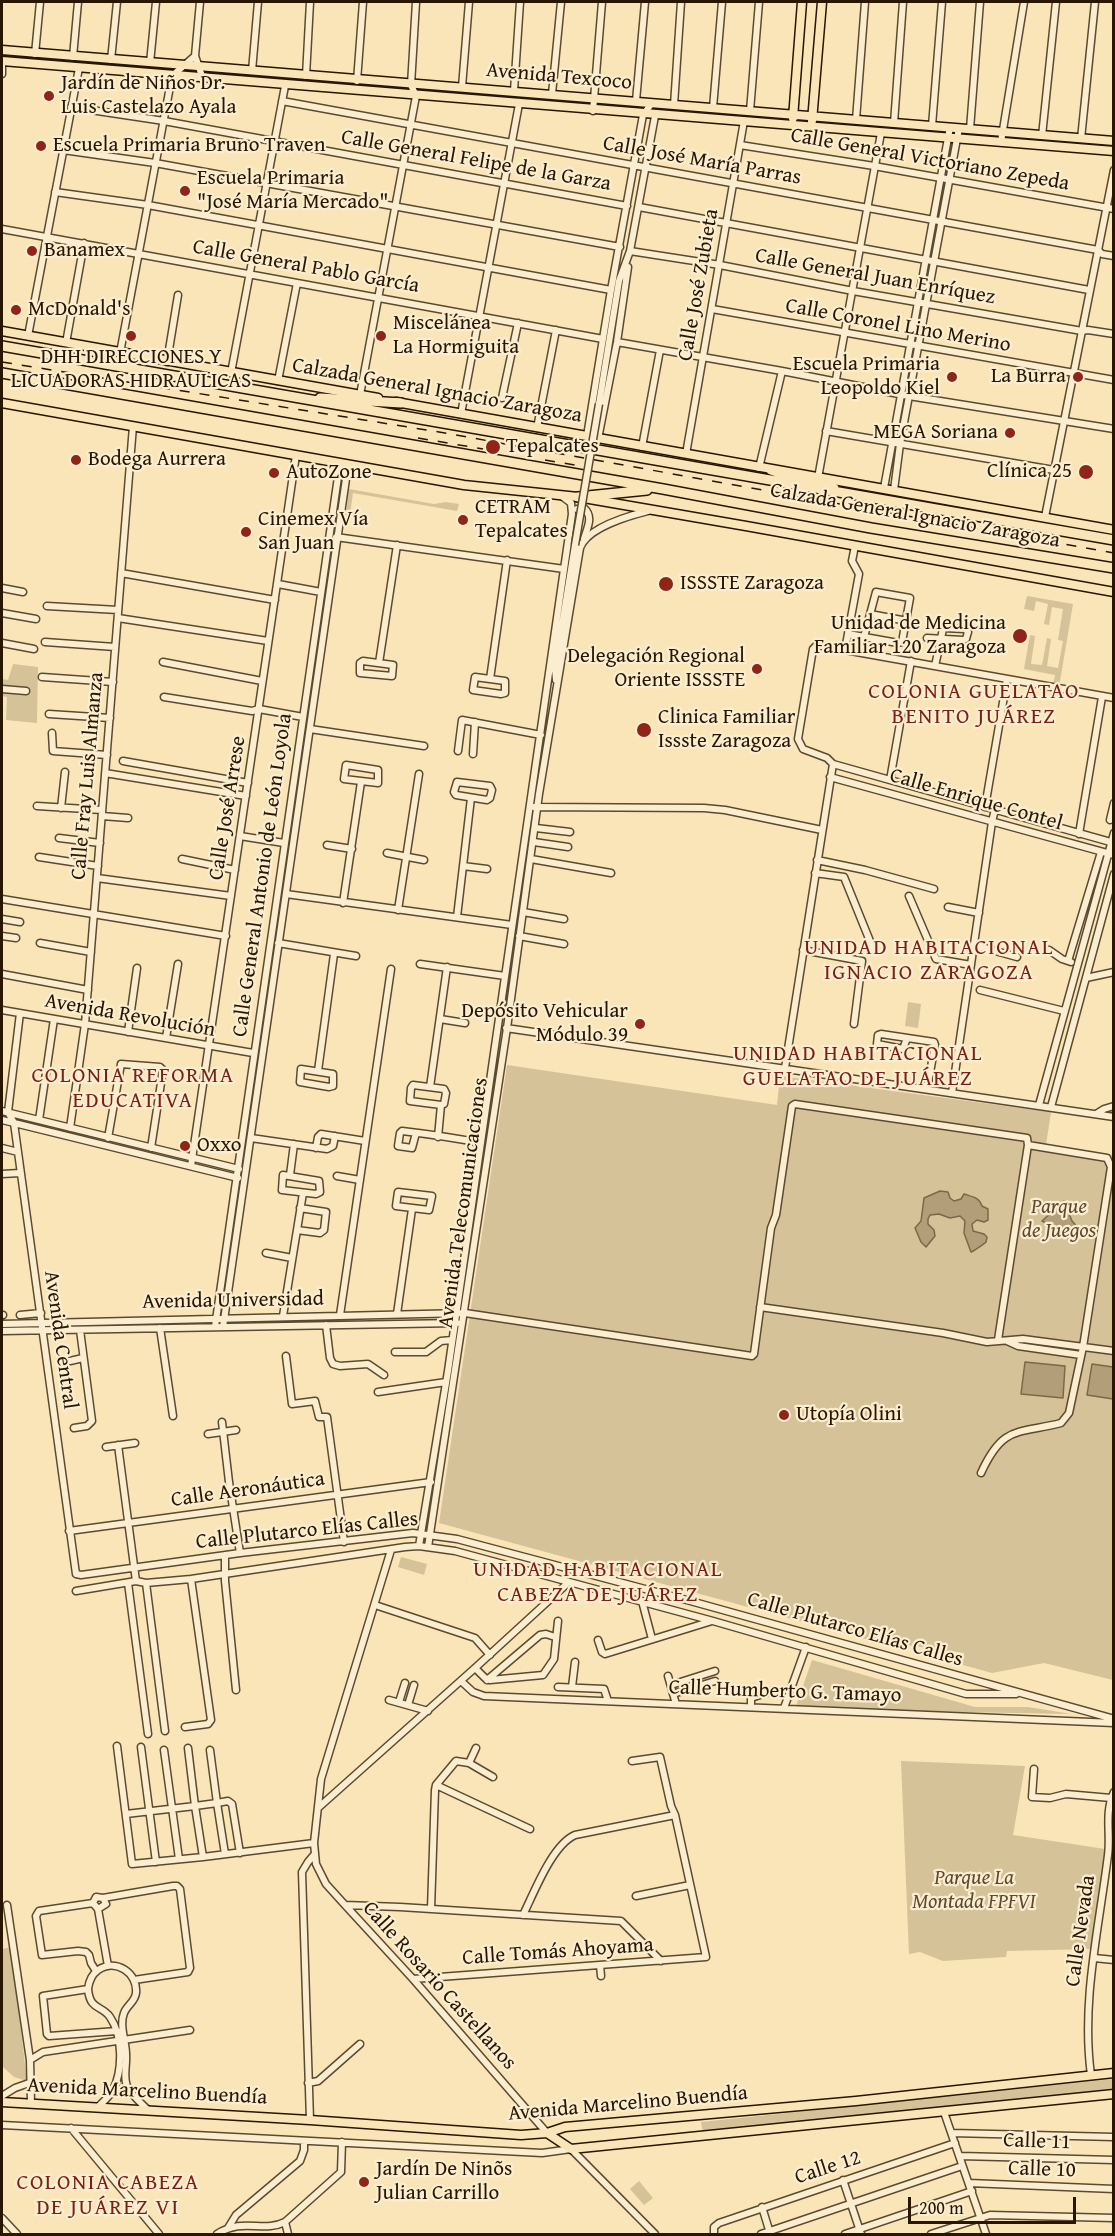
<!DOCTYPE html>
<meta charset="utf-8">
<style>
body{margin:0}
#map{position:relative;width:1115px;height:2236px;overflow:hidden;background:#f9e5b7;font-family:"Gentium Book Plus",serif}
canvas{display:block}
.frame{position:absolute;inset:0;border:3px solid #281600;pointer-events:none}
.scale{position:absolute;left:908px;top:2197px;width:168px;height:27px;box-sizing:border-box;border:3px solid #281600;border-top:0;padding-left:8px;font-size:18px;line-height:21px;white-space:nowrap;color:#281600;-webkit-text-stroke:4px #fbeed0;paint-order:stroke}
</style>
<div id="map">
<canvas width="1115" height="2236"></canvas>
<div class="frame"></div>
<div class="scale">200 m</div>
</div>
<script>
const ctx = document.querySelector('canvas').getContext('2d');
ctx.lineJoin = 'round';
function paint(path, color) { ctx.fillStyle = color; ctx.fill(path, 'evenodd'); }
function trace(path, color, width, dash) { ctx.strokeStyle = color; ctx.lineWidth = width; ctx.lineCap = dash ? 'butt' : 'round'; ctx.setLineDash(dash || []); ctx.stroke(path); }
function label(font, color, halo, rows, align = 'center') {
  ctx.font = font + ' "Gentium Book Plus",serif'; ctx.lineWidth = 4.5; ctx.setLineDash([]); ctx.textBaseline = 'middle'; ctx.strokeStyle = halo; ctx.fillStyle = color; for (const [text, x, y, turn = 0] of rows) {
    ctx.save(); ctx.translate(x, y); ctx.rotate((+turn || 0) * Math.PI / 180); ctx.textAlign = isNaN(turn) ? turn : align; if (halo) ctx.strokeText(text, 0, 0); ctx.fillText(text, 0, 0); ctx.restore();
  }
}
const green = new Path2D(`
 M 349,489 L 434,504 L 446,502 L 459,504 L 457,511 L 353,493 L 349,521 L 345,523 Z
 M 1027,596 L 1073,604 L 1059,687 L 1053,686 L 1055,675 L 1024,669 L 1030,635 L 1035,636 L 1031,664 L 1042,665 L 1047,638 L 1051,639 L 1047,666 L 1058,668 L 1063,641 L 1058,640 L 1063,609 L 1052,607 L 1049,625 L 1044,624 L 1048,604 L 1036,601 L 1034,611 L 1024,609 Z
 M 13,664 L 38,667 L 37,723 L 6,720 L 7,697 L 2,696 L 2,679 L 8,680 Z
 M 908,1002 L 921,1004 L 918,1028 L 905,1026 Z
 M 507,1065 L 777,1105 L 780,1076 L 1051,1112 L 1046,1145 L 1113,1155 L 1113,1680 L 1044,1663 L 992,1673 L 963,1665 L 964,1653 L 907,1645 L 906,1650 L 439,1523 Z
 M 401,1557 L 427,1564 L 424,1575 L 398,1567 Z
 M 812,1660 L 975,1707 L 1028,1707 L 1071,1714 L 795,1709 Z
 M 901,1761 L 1025,1766 L 1013,1835 L 1105,1849 L 1092,1949 L 1007,1951 L 1006,1957 L 943,1961 L 920,1952 L 909,1954 Z
 M 11,1947 L 27,2081 L 14,2077 L 2,2066 L 2,1949 Z
 M 1113,2079 L 1113,2094 L 703,2134 L 701,2122 Z
 M 639,2181 L 653,2198 L 644,2205 L 630,2189 Z`);
const water = new Path2D(`
 M 940,1191 L 948,1192 L 950,1198 L 954,1201 L 961,1199 L 964,1194 C 973,1197 979,1197 982,1206 L 988,1209 L 988,1220 L 984,1222 L 977,1220 L 972,1224 L 973,1231 L 984,1234 L 987,1237 L 986,1242 C 984,1244 974,1251 971,1252 L 964,1233 L 965,1221 L 960,1216 L 950,1218 L 939,1214 L 930,1215 L 928,1219 L 928,1224 L 934,1230 L 935,1236 L 926,1247 L 921,1242 L 915,1228 L 921,1221 L 924,1198 Z
 M 1064,1201 L 1072,1221 L 1083,1233 L 1072,1243 L 1061,1231 L 1042,1221 Z
 M 1025,1362 L 1065,1366 L 1063,1398 L 1021,1394 Z
 M 1092,1364 L 1113,1367 L 1113,1399 L 1087,1395 Z`);
const minor = new Path2D(`
 M 200,2 L 195,56 L 203,79
 M 35,54 L 40,2
 M 73,57 L 78,2
 M 111,60 L 117,2
 M 150,63 L 156,2
 M 252,71 L 258,2
 M 2,74 L 2,61
 M 306,76 L 310,2
 M 357,81 L 363,2
 M 462,87 L 469,2
 M 514,91 L 520,2
 M 552,94 L 561,2
 M 282,101 L 1098,250 L 1102,254 L 1114,256
 M 636,101 L 645,2
 M 674,105 L 681,2
 M 71,107 L 164,121 L 627,206
 M 713,108 L 722,2
 M 593,111 L 602,2
 M 750,111 L 759,2
 M 856,120 L 865,2
 M 894,123 L 903,2
 M 932,126 L 942,2
 M 970,129 L 980,2
 M 1042,136 L 1056,2
 M 1081,139 L 1095,2
 M 1001,142 L 1024,2
 M 740,145 L 874,166 L 1114,209
 M 63,150 L 155,163 L 620,247
 M 55,192 L 148,205 L 611,290
 M 639,207 L 1089,290
 M 2,229 L 603,339
 M 630,251 L 720,265 L 853,291 L 1082,331 L 1088,330 L 1114,334
 M 712,309 L 1114,380
 M 28,336 L 79,68
 M 617,342 L 782,371 L 909,396 L 1114,429
 M 66,343 L 84,243
 M 120,353 L 172,76 L 195,56
 M 167,362 L 178,295
 M 231,373 L 285,86
 M 278,381 L 297,283
 M 360,395 L 416,96 L 411,85 L 416,2
 M 502,398 L 518,323
 M 599,404 L 619,281 L 630,251 L 655,116
 M 461,414 L 519,104
 M 537,428 L 556,330
 M 826,431 L 1054,470
 M 587,436 L 611,290 L 643,115 L 652,103
 M 598,439 L 617,342 L 628,267
 M 642,447 L 660,350
 M 686,454 L 744,121
 M 759,468 L 782,371
 M 818,478 L 881,133
 M 884,488 L 950,127
 M 894,490 L 900,444 L 959,128
 M 577,509 L 584,508 C 594,517 587,528 584,539
 M 1045,517 L 1114,170
 M 336,537 L 564,569
 M 121,573 L 275,600
 M 278,584 L 321,592
 M 2,588 L 23,592
 M 47,606 L 118,610
 M 2,613 L 36,619
 M 870,614 L 907,621
 M 118,618 L 268,641
 M 848,634 L 898,643 L 902,642 L 910,598 L 876,592 L 864,637
 M 927,638 L 963,640 L 966,639 L 968,632 L 965,629 L 943,628 L 943,629 L 935,666
 M 45,642 L 115,647
 M 2,643 L 34,649
 M 845,650 L 859,574 L 852,561 L 855,546
 M 363,661 L 393,665 L 392,676 L 360,673 L 360,663 Z
 M 163,662 L 262,681
 M 379,663 L 397,545
 M 42,677 L 113,682
 M 475,677 L 505,681 L 505,693 L 501,694 L 473,690 Z
 M 490,679 L 507,560
 M 556,680 L 555,668 L 575,545
 M 2,689 L 26,691
 M 164,697 L 252,711 L 259,709 L 303,717
 M 49,714 L 110,718
 M 310,729 L 424,746
 M 52,733 L 53,751 L 107,755
 M 458,751 L 462,720 L 541,735
 M 473,754 L 475,722
 M 123,761 L 248,783
 M 833,764 L 827,758 L 803,749 L 798,739 L 813,649 L 817,645 L 1114,698
 M 833,764 L 1114,843
 M 346,765 L 378,770 L 378,783 L 344,779 Z
 M 105,773 L 246,796
 M 830,777 L 1114,855
 M 890,780 L 911,661
 M 457,782 L 490,786 L 492,790 L 490,798 L 487,800 L 456,795 L 454,792 Z
 M 37,806 L 102,810
 M 534,807 L 704,808 L 725,810 L 822,830
 M 985,807 L 1007,679
 M 61,808 L 65,772
 M 102,816 L 128,818
 M 1110,820 L 1114,803
 M 536,828 L 570,832
 M 1079,834 L 1102,697
 M 240,836 L 284,843
 M 59,838 L 100,843
 M 534,842 L 568,847
 M 327,845 L 352,849
 M 387,853 L 424,860
 M 39,857 L 98,866
 M 182,859 L 235,870
 M 531,859 L 611,873
 M 817,860 L 865,870 L 934,889
 M 463,866 L 487,869
 M 815,873 L 844,877 L 874,951
 M 97,878 L 231,896
 M 286,894 L 512,925
 M 909,896 L 936,959 L 971,965
 M 2,899 L 226,936
 M 343,903 L 361,782
 M 948,907 L 979,913
 M 398,910 L 419,774
 M 523,912 L 564,919
 M 457,917 L 471,798
 M 2,919 L 20,922
 M 2,936 L 16,938
 M 519,936 L 564,944
 M 40,943 L 91,952
 M 278,943 L 356,956
 M 974,945 L 1017,957
 M 803,950 L 862,961 L 854,1024
 M 1049,950 L 1062,959 L 1071,962
 M 1068,961 L 1101,852
 M 420,964 L 505,976
 M 2,974 L 88,990
 M 1086,978 L 1114,972
 M 980,990 L 1064,1011
 M 2,1010 L 253,1053
 M 20,1013 L 8,1112 L 14,1123 L 76,1574 L 81,1575 L 240,1553 L 413,1533 L 457,1539 L 694,1602 L 1114,1719
 M 440,1019 L 465,1023
 M 506,1028 L 1114,1117
 M 128,1032 L 137,968
 M 166,1038 L 178,964
 M 907,1038 L 903,1049 L 877,1044 L 878,1035 L 881,1034 L 934,1042 L 935,1045 L 927,1089
 M 785,1068 L 833,764
 M 301,1069 L 333,1074 L 333,1086 L 329,1087 L 300,1082 Z
 M 318,1071 L 334,954
 M 413,1085 L 444,1089 L 446,1093 L 444,1104 L 441,1105 L 410,1101 L 411,1088 Z
 M 430,1087 L 447,967
 M 952,1093 L 992,822 L 995,809
 M 1039,1105 L 1114,833
 M 1051,1107 L 1114,874
 M 2,1111 L 239,1169
 M 1096,1114 L 1104,1109 L 1114,1106
 M 2,1120 L 238,1178
 M 39,1120 L 54,1019
 M 70,1128 L 85,1024 L 133,426
 M 416,1133 L 412,1148 L 398,1146 L 400,1133 L 402,1131 C 428,1134 455,1138 481,1143
 M 438,1137 L 441,1105
 M 108,1138 L 121,1064 L 160,1067 L 163,1070 L 151,1148
 M 251,1138 L 327,1149 L 333,1146 L 335,1136
 M 2,1148 L 18,1152
 M 316,1148 L 318,1137 L 321,1134 L 365,1141
 M 191,1166 L 296,455
 M 2,1174 L 20,1173
 M 283,1175 L 319,1181 L 320,1192 L 316,1194 L 282,1190 Z
 M 290,1175 L 294,1144
 M 337,1176 L 360,1180
 M 398,1192 L 432,1196 L 429,1210 L 396,1206 Z
 M 297,1230 L 320,1233 L 324,1230 L 326,1212 L 300,1208
 M 266,1253 L 292,1258
 M 760,1307 L 943,1333 L 987,1342 L 1023,1339 L 1114,1351
 M 397,1314 L 412,1209
 M 2,1315 L 3,1315
 M 20,1315 L 41,1313
 M 340,1315 L 391,969
 M 283,1316 L 303,1193
 M 2,1324 L 465,1313 L 752,1356 L 754,1354 L 771,1228 L 776,1215 L 792,1106 L 795,1104 L 1027,1138 L 1028,1145 L 998,1340
 M 326,1325 L 330,1358 L 333,1364 L 340,1366 L 368,1364 L 384,1375
 M 215,1327 L 340,463
 M 223,1327 L 348,465
 M 160,1328 L 173,1416
 M 2,1331 L 457,1323
 M 1007,1341 L 1018,1346 L 1081,1355
 M 395,1352 L 426,1352 L 441,1341 L 452,1340
 M 286,1356 L 292,1404 L 315,1401 L 319,1417 L 327,1417 L 344,1542
 M 70,1361 L 83,1358
 M 378,1392 L 446,1382
 M 222,1422 L 229,1482 L 240,1553
 M 74,1428 L 87,1426 L 92,1421 L 80,1330
 M 208,1434 L 236,1430
 M 118,1445 L 136,1581
 M 106,1447 L 135,1443
 M 981,1473 C 1003,1425 1017,1434 1061,1423 L 1069,1413 L 1083,1347 L 1111,1167 L 1107,1158 L 1028,1145
 M 69,1531 L 431,1482
 M 419,1546 L 448,1371 L 572,514 L 571,503 L 563,497
 M 428,1547 L 507,1028 L 539,794 L 580,548 C 587,528 628,516 648,511
 M 391,1550 L 321,1779 L 314,1843 L 316,1864 L 326,1884 L 345,1905 L 413,1979 L 547,2133
 M 225,1555 L 225,1581 L 236,1690
 M 128,1583 L 148,1734
 M 146,1583 L 165,1731
 M 76,1591 L 136,1581 L 146,1583 L 191,1579 L 405,1547 L 419,1546 L 455,1551 L 713,1621 L 966,1694 L 1016,1694
 M 642,1601 L 652,1639
 M 375,1605 L 475,1638 L 490,1655
 M 598,1640 L 602,1652 L 605,1654 L 712,1621
 M 475,1668 L 485,1678 L 490,1680 L 543,1675 L 554,1659 L 558,1621
 M 668,1676 L 676,1704
 M 487,1680 L 540,1635 L 546,1634 L 555,1637
 M 461,1681 L 473,1692 L 484,1696 L 1114,1723
 M 671,1685 L 715,1671
 M 558,1687 L 604,1689 L 608,1701
 M 572,1687 L 575,1662
 M 673,1694 L 715,1681
 M 389,1700 L 428,1711
 M 399,1702 L 405,1683
 M 408,1705 L 414,1685
 M 751,1707 L 751,1698 L 775,1690
 M 784,1708 L 806,1647
 M 185,1727 L 208,1724 L 211,1720 L 191,1579
 M 117,1746 L 132,1864 L 203,1857 L 195,1806 L 217,1803 L 225,1854
 M 141,1747 L 156,1862
 M 164,1750 L 179,1859
 M 210,1750 L 217,1803 L 228,1801 L 232,1804 L 240,1853
 M 469,1763 L 476,1748
 M 1034,1769 L 1032,1797 L 1050,1798 L 1066,1794 L 1111,1798
 M 436,1785 L 530,1829
 M 318,1808 L 475,1668 L 569,1582
 M 126,1814 L 195,1806 L 188,1748
 M 203,1857 L 314,1843
 M 636,1896 L 690,1885
 M 103,1898 L 173,1886 L 177,1886 L 180,1889 L 190,1968 L 188,1972 L 134,1980
 M 93,1903 L 39,1911 L 36,1916 L 42,1955 L 78,1951 L 86,1952 L 89,1955 L 91,1963 L 96,1971
 M 7,1905 L 30,2060 L 31,2103
 M 345,1905 L 400,1907 L 621,1921 L 661,1961
 M 98,1909 L 106,1904 L 103,1898 L 96,1897 L 93,1903 L 98,1909 L 108,1966
 M 431,1909 L 435,1790 L 436,1785 L 456,1761 L 469,1763 L 493,1777
 M 523,1915 C 534,1893 552,1845 575,1835 L 675,1815
 M 1094,1958 L 1114,1960
 M 600,1965 L 601,1976
 M 413,1979 L 706,1957 L 675,1815 L 671,1806 L 660,1757 L 632,1761
 M 88,1989 L 43,1996 L 47,2034 L 49,2036 L 117,2031
 M 30,2060 L 43,2052 L 190,2030
 M 1091,2075 C 1081,2002 1099,1928 1108,1855 C 1111,1833 1104,1813 1114,1792
 M 308,2083 L 318,2081 L 360,2044
 M 2,2096 L 15,2088 L 32,2082
 M 97,2108 C 103,2102 109,2097 113,2090 C 123,2070 123,2036 110,2017 C 102,2005 90,2011 88,1989 C 89,1981 91,1975 98,1970 C 116,1958 138,1973 136,1993 C 135,2002 127,2005 124,2013 C 119,2026 126,2041 126,2054 C 127,2065 123,2076 127,2086 C 132,2096 142,2104 149,2111
 M 944,2112 L 986,2234
 M 310,2120 L 302,1872 L 308,1862 L 314,1855
 M 2,2125 L 542,2153 L 571,2149 L 655,2234
 M 71,2128 L 159,2234
 M 952,2133 L 1114,2137
 M 960,2156 L 1114,2160
 M 843,2180 L 861,2234
 M 969,2183 L 1114,2189
 M 762,2207 L 770,2233
 M 2,2218 L 17,2234
 M 285,2222 L 288,2234
 M 228,2228 L 236,2215 L 300,2161 L 304,2150 L 304,2142
 M 217,2234 C 243,2217 263,2233 285,2222 L 341,2172 L 342,2142
 M 714,2234 L 714,2227 L 719,2223 L 955,2143
 M 761,2234 L 962,2166
 M 845,2234 L 972,2191
 M 931,2234 L 990,2215 L 1114,2218`);
const major = new Path2D(`
 M 2,50 L 1114,141
 M 2,61 C 372,94 743,122 1114,151
 M 793,118 L 802,2
 M 812,121 L 822,2
 M 2,331 L 378,398
 M 396,402 L 1114,530
 M 2,403 L 464,485 L 578,497 L 746,526 L 1114,592
 M 2,2102 L 310,2120 L 521,2135 L 547,2133 L 565,2127 L 856,2101 L 1114,2073
 M 547,2133 L 571,2149 L 1114,2094`);
const highway = new Path2D(`
 M 2,346 L 1114,540
 M 2,373 L 663,489 L 871,528 L 1114,568
 M 320,398 L 401,403
 M 771,470 L 794,478 L 834,488
 M 578,497 L 647,490`);
const rail = new Path2D(`
 M 2,362 L 439,432 L 1114,553
 M 418,438 L 483,449
 M 545,460 L 587,467`);
const minorBridge = new Path2D(`
 M 575,545 L 599,404`);
const markers = [
 [49,96,6,"#8f2418"],
 [41,146,6,"#8f2418"],
 [185,191,6,"#8f2418"],
 [32,251,6,"#8f2418"],
 [16,310,6,"#8f2418"],
 [131,336,6,"#8f2418"],
 [381,336,6,"#8f2418"],
 [952,377,6,"#8f2418"],
 [1078,377,6,"#8f2418"],
 [1010,433,6,"#8f2418"],
 [493,447,8,"#8f2418"],
 [76,460,6,"#8f2418"],
 [1086,472,8,"#8f2418"],
 [274,473,6,"#8f2418"],
 [463,520,6,"#8f2418"],
 [246,532,6,"#8f2418"],
 [666,584,8,"#8f2418"],
 [1020,636,8,"#8f2418"],
 [757,669,6,"#8f2418"],
 [644,730,8,"#8f2418"],
 [640,1024,6,"#8f2418"],
 [185,1146,6,"#8f2418"],
 [784,1415,6,"#8f2418"],
 [364,2182,6,"#8f2418"]
];
const streetNames = [
 ["Avenida Texcoco",559,77,5],
 ["Calle General Victoriano Zepeda",930,160,10],
 ["Calle General Felipe de la Garza",476,161,10],
 ["Calle José María Parras",702,161,10],
 ["Calle General Pablo García",306,267,10],
 ["Calle General Juan Enríquez",875,277,10],
 ["Calle José Zubieta",699,285,-80],
 ["Calle Coronel Lino Merino",898,326,10],
 ["Calzada General Ignacio Zaragoza",437,391,10],
 ["Calzada General Ignacio Zaragoza",915,516,10],
 ["Calle Fray Luis Almanza",88,776,-85],
 ["Calle Enrique Contel",976,800,16],
 ["Calle José Arrese",228,808,-81],
 ["Calle General Antonio de León Loyola",263,875,-82],
 ["Avenida Revolución",130,1016,10],
 ["Avenida Telecomunicaciones",464,1203,-82],
 ["Avenida Universidad",233,1301,-1],
 ["Avenida Central",60,1340,82],
 ["Calle Aeronáutica",248,1490,-8],
 ["Calle Plutarco Elías Calles",307,1531,-6],
 ["Calle Plutarco Elías Calles",855,1630,16],
 ["Calle Humberto G. Tamayo",785,1692,2],
 ["Calle Nevada",1081,1931,-82],
 ["Calle Tomás Ahoyama",558,1952,-4],
 ["Calle Rosario Castellanos",439,1986,48],
 ["Avenida Marcelino Buendía",147,2092,3],
 ["Avenida Marcelino Buendía",628,2104,-5],
 ["Calle 11",1037,2142,2],
 ["Calle 12",828,2168,-18],
 ["Calle 10",1042,2170,2]
];
const poiNames = [
 ["Jardín de Niños Dr.",61,84],
 ["Luis Castelazo Ayala",61,108],
 ["Escuela Primaria Bruno Traven",53,146],
 ["Escuela Primaria",197,179],
 ["\"José María Mercado\"",197,203],
 ["Banamex",44,251],
 ["McDonald's",28,310],
 ["Miscelánea",393,324],
 ["La Hormiguita",393,348],
 ["DHH DIRECCIONES Y",131,358,"center"],
 ["LICUADORAS HIDRAULICAS",131,382,"center"],
 ["Escuela Primaria",940,365,"right"],
 ["Leopoldo Kiel",940,389,"right"],
 ["La Burra",1066,377,"right"],
 ["MEGA Soriana",998,433,"right"],
 ["Tepalcates",506,447],
 ["Bodega Aurrera",88,460],
 ["Clínica 25",1072,472,"right"],
 ["AutoZone",286,473],
 ["CETRAM",475,508],
 ["Tepalcates",475,532],
 ["Cinemex Vía",258,520],
 ["San Juan",258,544],
 ["ISSSTE Zaragoza",680,584],
 ["Unidad de Medicina",1006,624,"right"],
 ["Familiar 120 Zaragoza",1006,648,"right"],
 ["Delegación Regional",745,657,"right"],
 ["Oriente ISSSTE",745,681,"right"],
 ["Clinica Familiar",658,718],
 ["Issste Zaragoza",658,742],
 ["Depósito Vehicular",628,1012,"right"],
 ["Módulo 39",628,1036,"right"],
 ["Oxxo",197,1146],
 ["Utopía Olini",796,1415],
 ["Jardín De Ninõs",376,2170],
 ["Julian Carrillo",376,2194]
];
const parkNames = [
 ["Parque",1059,1208],
 ["de Juegos",1059,1232],
 ["Parque La",974,1879],
 ["Montada FPFVI",974,1903]
];
const neighbourhoodNames = [
 ["COLONIA GUELATAO",974,692],
 ["BENITO JUÁREZ",974,717],
 ["UNIDAD HABITACIONAL",929,948],
 ["IGNACIO ZARAGOZA",929,973],
 ["UNIDAD HABITACIONAL",858,1054],
 ["GUELATAO DE JUÁREZ",858,1079],
 ["COLONIA REFORMA",133,1076],
 ["EDUCATIVA",133,1101],
 ["UNIDAD HABITACIONAL",598,1570],
 ["CABEZA DE JUÁREZ",598,1595],
 ["COLONIA CABEZA",108,2183],
 ["DE JUÁREZ VI",108,2208]
];
paint(green, '#d5c298');
paint(water, '#b29f79');
trace(water, '#7b6849', 1.5);
trace(minor, '#5c4a2e', 9);
trace(major, '#281600', 11);
trace(highway, '#281600', 12);
trace(minor, '#fbeed0', 6);
trace(major, '#f9e5b7', 8);
trace(highway, '#f9e5b7', 9);
trace(rail, '#281600', 1.5, [10, 10]);
trace(minorBridge, '#5c4a2e', 9, []);
trace(minorBridge, '#fbeed0', 6);
for (const [x, y, r, color] of markers) { const dot = new Path2D(); dot.arc(x, y, r, 0, 2 * Math.PI); ctx.fillStyle = color; ctx.fill(dot); trace(dot, '#fbeed0', 2); }
label('21px', '#281600', '#fbeed0', streetNames);
label('21px', '#281600', '#fbeed0', poiNames, 'left');
label('italic 21px', '#5c4a2e', '#fbeed0', parkNames);
ctx.letterSpacing = '1.5px';
label('22px', '#7a1f14', '#fbeed0', neighbourhoodNames);
ctx.letterSpacing = '0px';
</script>
